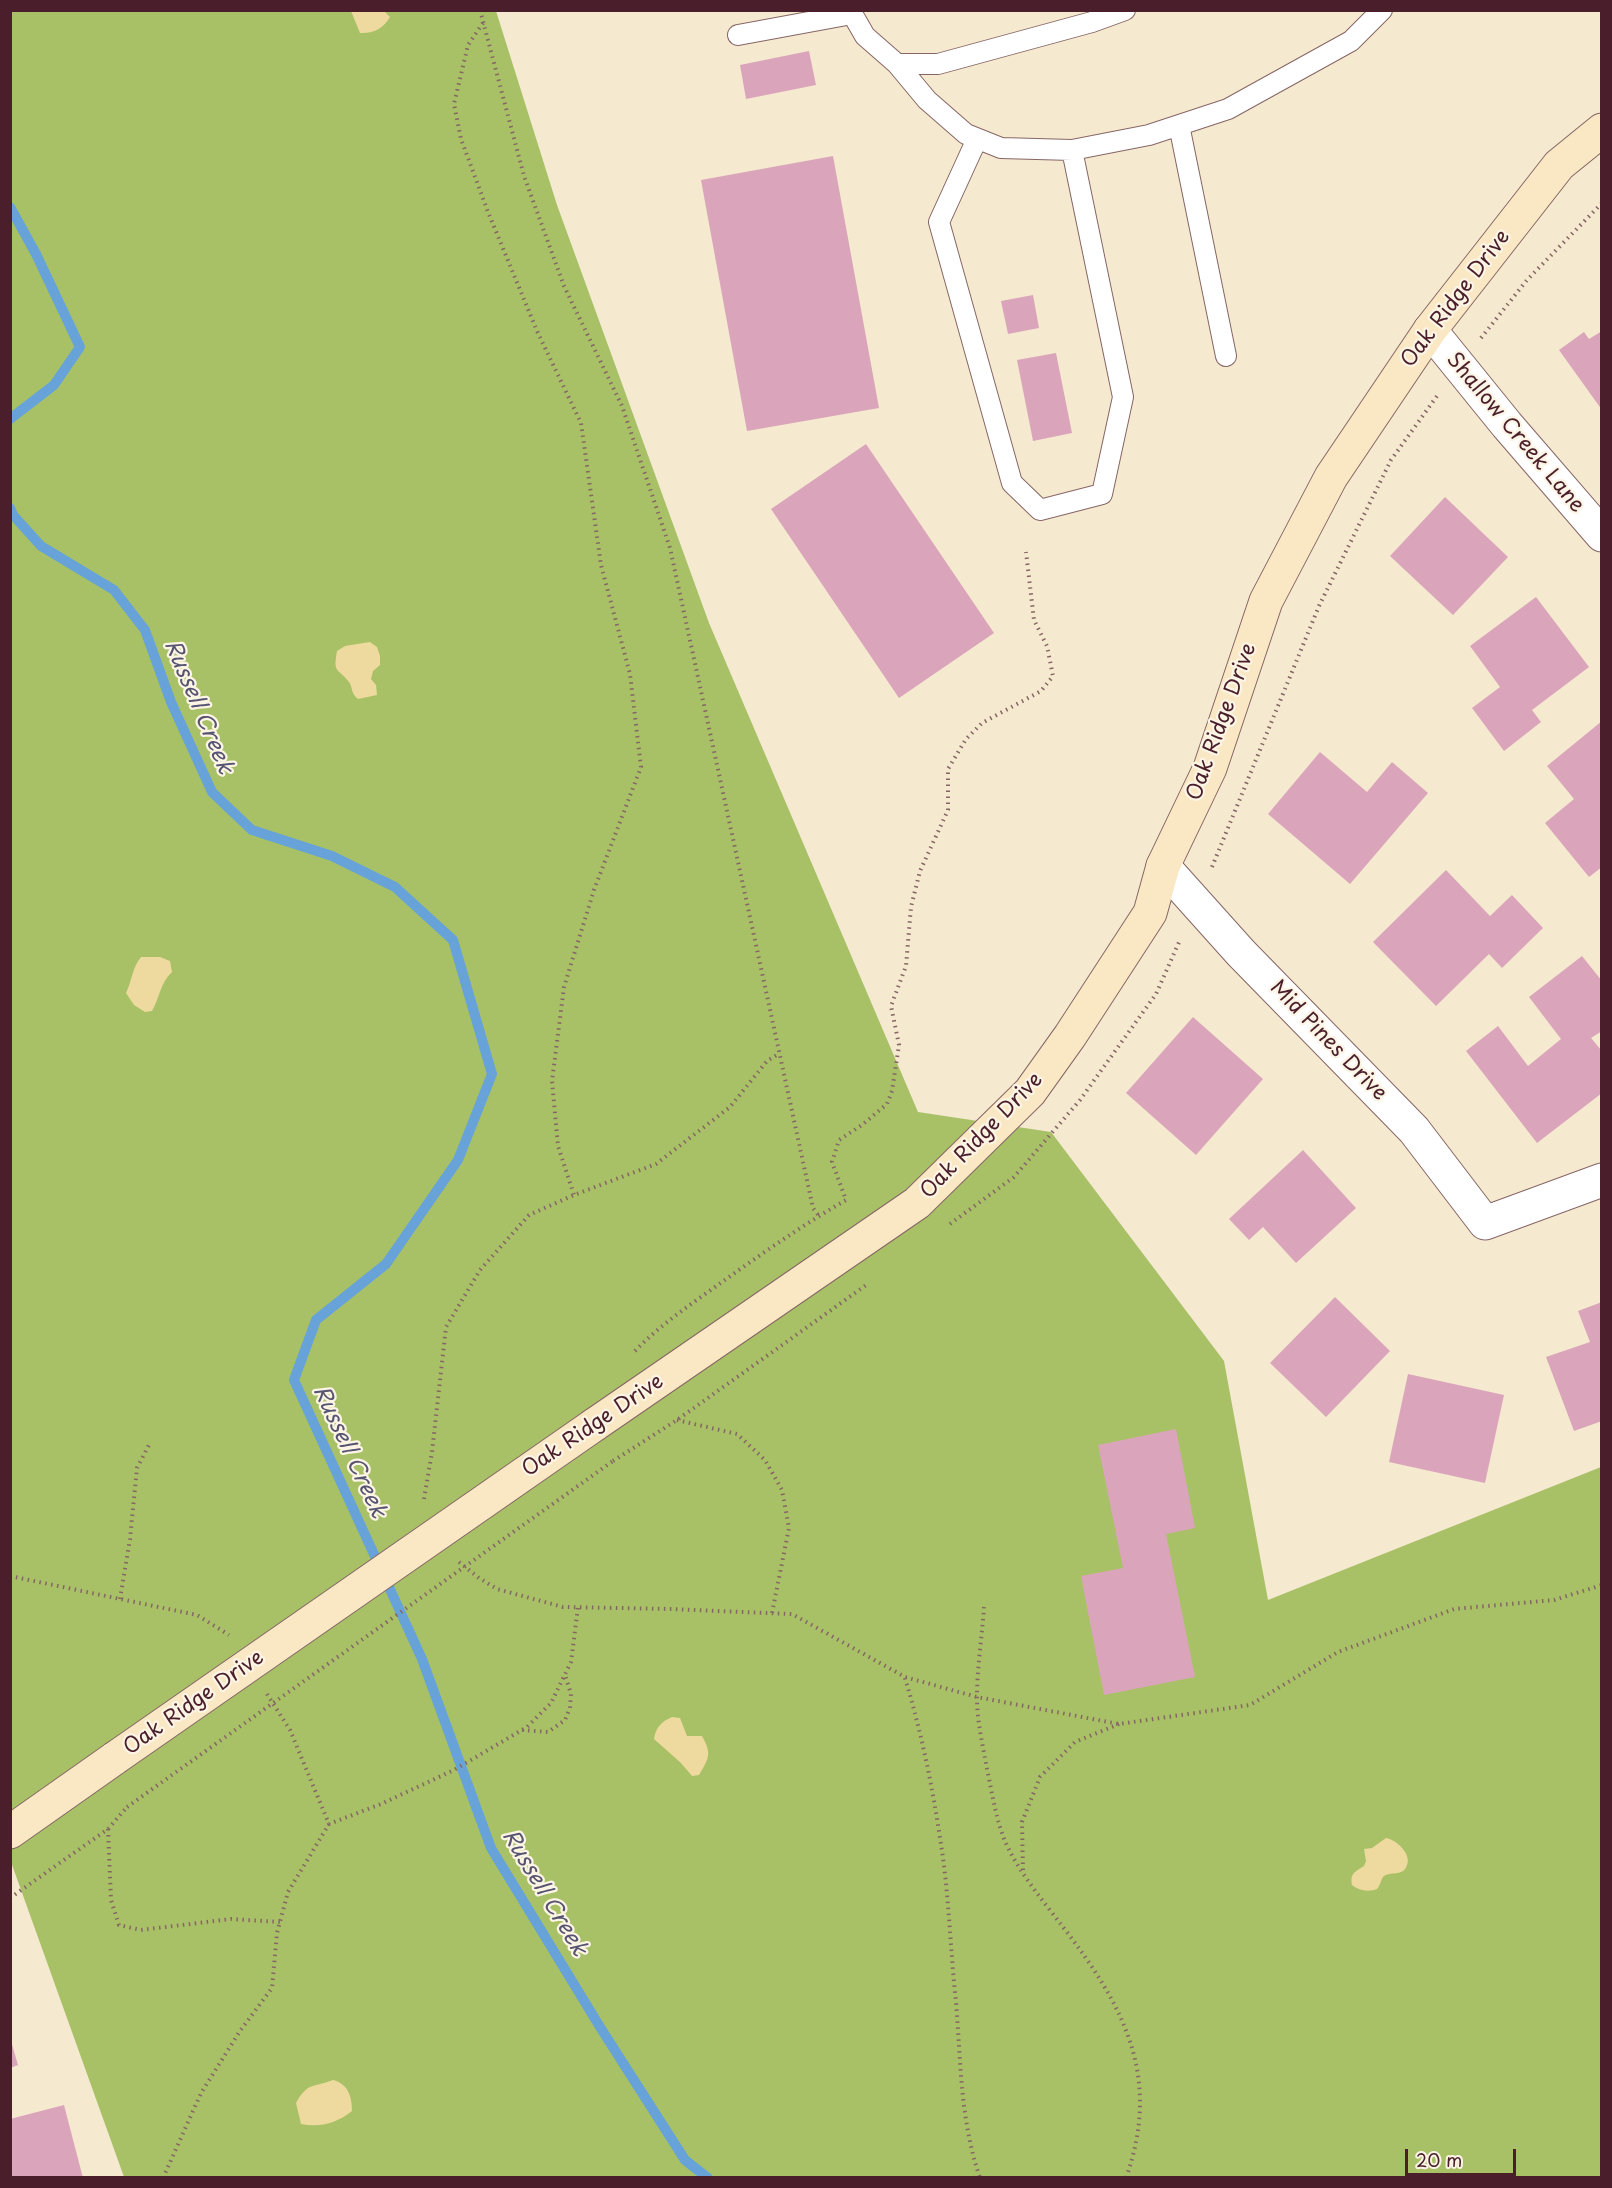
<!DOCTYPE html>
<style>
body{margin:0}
#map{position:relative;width:1612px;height:2188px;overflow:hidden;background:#f5e9d0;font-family:"Playpen Sans",sans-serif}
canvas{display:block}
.frame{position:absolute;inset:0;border:12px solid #4a1f2b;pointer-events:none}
.scale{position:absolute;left:1405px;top:2149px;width:111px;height:27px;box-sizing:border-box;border:3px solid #4a1f2b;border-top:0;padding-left:8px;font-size:18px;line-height:21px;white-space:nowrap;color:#4a1f2b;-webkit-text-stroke:4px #fcf5e5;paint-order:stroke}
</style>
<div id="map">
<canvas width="1612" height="2188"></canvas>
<div class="frame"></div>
<div class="scale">20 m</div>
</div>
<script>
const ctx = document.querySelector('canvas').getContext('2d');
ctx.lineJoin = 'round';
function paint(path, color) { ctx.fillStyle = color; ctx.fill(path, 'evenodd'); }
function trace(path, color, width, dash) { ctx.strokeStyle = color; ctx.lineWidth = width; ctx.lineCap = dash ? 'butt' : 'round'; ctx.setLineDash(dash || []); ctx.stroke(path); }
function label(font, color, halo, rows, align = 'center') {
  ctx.font = font + ' "Playpen Sans",sans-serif'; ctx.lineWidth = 4.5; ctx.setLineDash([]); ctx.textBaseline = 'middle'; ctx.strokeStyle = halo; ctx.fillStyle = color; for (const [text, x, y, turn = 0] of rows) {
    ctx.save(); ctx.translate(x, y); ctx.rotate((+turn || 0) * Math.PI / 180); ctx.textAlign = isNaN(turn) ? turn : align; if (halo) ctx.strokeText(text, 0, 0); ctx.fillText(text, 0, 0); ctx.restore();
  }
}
const green = new Path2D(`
 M 11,11 L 496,11 L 557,205 L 709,623 L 918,1112 L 1051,1132 L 1224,1361 L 1268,1600 L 1601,1467 L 1601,2177 L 124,2177 L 11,1862 Z`);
const sand = new Path2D(`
 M 351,11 L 384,11 L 390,17 C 384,28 373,34 360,33 Z
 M 370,642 L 377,647 L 380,656 L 380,665 L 373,671 L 371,679 L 376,685 L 377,695 L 358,699 C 351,694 353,688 349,682 C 337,667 333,674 337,651 L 345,646 Z
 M 141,957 L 160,957 L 170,961 L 172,972 C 160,983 160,997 152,1011 L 145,1012 L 134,1005 L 126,993 C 132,981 132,968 141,957 Z
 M 672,1717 L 680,1718 L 687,1736 L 702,1736 C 712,1754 709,1758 699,1775 L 692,1776 L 681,1763 L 654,1739 C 656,1727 661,1722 672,1717 Z
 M 1386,1838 C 1397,1840 1415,1856 1405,1869 C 1400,1876 1389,1871 1383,1877 C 1381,1880 1380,1886 1377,1889 C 1369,1892 1359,1891 1352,1885 C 1350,1873 1355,1872 1364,1866 L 1366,1861 L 1364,1849 L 1372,1848 Z
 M 333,2080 C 348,2084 352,2096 352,2111 C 337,2123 320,2128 301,2124 L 296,2103 C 308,2082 312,2088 333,2080 Z`);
const stream = new Path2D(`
 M 10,207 L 36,254 L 80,347 L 54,385 L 10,419
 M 10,508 L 13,515 L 41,546 L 114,590 L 145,630 L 171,702 L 212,792 L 252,830 L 332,856 L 395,887 L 453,940 L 492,1074 L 458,1160 L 386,1264 L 316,1320 L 294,1380 L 422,1659 L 491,1848 L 600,2027 L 685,2160 L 708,2178`);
const building = new Path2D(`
 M 809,51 L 816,85 L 746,99 L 740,65 Z
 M 833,156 L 879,408 L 747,431 L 701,180 Z
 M 1033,295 L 1039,328 L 1008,334 L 1001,301 Z
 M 1602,331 L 1602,410 L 1559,350 L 1584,332 L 1589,339 Z
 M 1056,353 L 1072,433 L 1033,441 L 1017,360 Z
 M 866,444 L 994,633 L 899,698 L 771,509 Z
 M 1445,497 L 1508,557 L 1453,615 L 1390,556 Z
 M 1536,597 L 1589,667 L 1532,710 L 1541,722 L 1504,751 L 1472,708 L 1500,687 L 1470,646 Z
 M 1602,721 L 1602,867 L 1589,877 L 1545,823 L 1574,799 L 1547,766 Z
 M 1320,752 L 1367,792 L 1392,762 L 1428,793 L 1350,884 L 1268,814 Z
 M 1446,870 L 1490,916 L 1512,895 L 1543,928 L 1502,968 L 1489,954 L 1436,1006 L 1373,942 Z
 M 1582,956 L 1602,981 L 1602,1031 L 1591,1038 L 1602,1051 L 1602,1093 L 1537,1143 L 1466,1051 L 1498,1026 L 1528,1066 L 1561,1039 L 1529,997 Z
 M 1193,1017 L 1263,1079 L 1196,1155 L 1126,1093 Z
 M 1303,1150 L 1356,1208 L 1296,1263 L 1263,1227 L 1249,1240 L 1229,1219 Z
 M 1335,1297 L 1390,1351 L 1326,1417 L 1270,1363 Z
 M 1602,1302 L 1602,1421 L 1574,1431 L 1546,1357 L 1590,1342 L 1578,1311 Z
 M 1408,1374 L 1504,1395 L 1485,1483 L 1389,1462 Z
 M 1176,1429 L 1195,1528 L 1166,1534 L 1195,1677 L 1104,1695 L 1081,1576 L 1123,1568 L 1098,1445 Z
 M 11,2041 L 18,2065 L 10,2068 L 10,2042 Z
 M 64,2105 L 83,2178 L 10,2178 L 10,2119 Z`);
const path = new Path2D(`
 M 480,10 L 524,176 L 564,286 L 622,406 L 670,548 L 813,1208 L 819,1216
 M 483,23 L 468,45 L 454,104 L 461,139 L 488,212 L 537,331 L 581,423 L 601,565 L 630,674 L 641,767 L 594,890 L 564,987 L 552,1081 L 558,1146 L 574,1195
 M 1481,338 L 1527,280 L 1602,203
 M 1212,867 L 1319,606 L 1391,460 L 1437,396
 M 950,1224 L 1014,1177 L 1080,1100 L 1156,994 L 1180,940
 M 635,1351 C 659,1326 687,1307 715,1287 C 757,1257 801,1226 846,1200 L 832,1162 L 839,1140 L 862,1125 L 887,1104 L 892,1091 L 899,1045 L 891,1006 L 906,966 L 911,907 L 920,871 L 948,810 L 948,769 L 966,739 L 982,723 L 1041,691 L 1053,676 L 1047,646 L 1034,620 L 1026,552
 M 677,1420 L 737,1434 L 765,1460 L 782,1490 L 789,1528 L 772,1613
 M 613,1461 L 677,1420 L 869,1283
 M 424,1499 L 432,1452 L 446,1327 L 480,1270 L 529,1215 L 574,1195 L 656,1164 L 730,1107 L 767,1061 L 780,1053
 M 459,1562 L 479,1578 L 497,1589 L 563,1607 L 671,1609 L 792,1614 L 905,1677 L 977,1697 L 1119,1724 L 1250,1705 L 1338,1652 L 1454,1609 L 1554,1600 L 1602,1585
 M 10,1576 L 197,1615 L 229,1635
 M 120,1599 L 130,1539 L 137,1468 L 149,1445
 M 984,1607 C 982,1637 977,1668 977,1698 C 977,1722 983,1746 987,1769 C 992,1792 995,1814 1003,1836 C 1014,1866 1043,1901 1063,1927 C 1124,2006 1162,2077 1126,2178
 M 905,1678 C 921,1731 932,1784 940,1838 C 949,1891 950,1948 956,2002 C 961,2063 960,2119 980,2178
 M 267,1694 L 290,1730 L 329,1824 L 381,1804 L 454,1770 L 527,1727 L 551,1703 L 571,1662 L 578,1607
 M 522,1730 L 548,1732 L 565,1720 L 570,1708 L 571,1694 L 565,1675
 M 108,1829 L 111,1900 L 119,1925 L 141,1930 L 231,1919 L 280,1922
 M 1023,1870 L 1022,1822 L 1040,1777 L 1075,1742 L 1119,1724
 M 10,1898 L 108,1829 L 127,1807
 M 163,2178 L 201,2093 L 240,2031 L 272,1988 L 277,1933 L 288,1892 L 329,1824`);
const lane = new Path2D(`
 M 850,10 L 865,36 L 897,64 L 938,64 L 1092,22 L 1125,10
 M 738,35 L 852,14
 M 897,64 L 927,100 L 966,134 L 1001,148 L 1072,150 L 1149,135 L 1228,109 L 1351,41 L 1382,10
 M 1179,125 L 1226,356
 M 977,139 L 939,222 L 1012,483 L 1040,510 L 1102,494 L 1123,397 L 1072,150`);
const street = new Path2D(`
 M 1430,330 L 1507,425 L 1602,535
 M 1163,866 L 1241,953 L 1414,1130 L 1485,1223 L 1602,1180`);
const secondary = new Path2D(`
 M 594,1425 L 917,1203 L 1030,1092 L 1070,1036 L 1150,913 L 1163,866 L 1210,768 L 1266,601 L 1331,477 L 1430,330 L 1559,165 L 1602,130
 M 10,1832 L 115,1758`);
const pathBridge = new Path2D(`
 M 127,1807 L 613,1461`);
const secondaryBridge = new Path2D(`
 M 115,1758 L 594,1425`);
const streetNames = [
 ["Oak Ridge Drive",1456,299,-53],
 ["Shallow Creek Lane",1515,433,50],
 ["Oak Ridge Drive",1222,722,-70],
 ["Mid Pines Drive",1328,1041,46],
 ["Oak Ridge Drive",982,1136,-46],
 ["Oak Ridge Drive",593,1426,-34],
 ["Oak Ridge Drive",194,1703,-35]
];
const waterNames = [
 ["Russell Creek",198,707,67],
 ["Russell Creek",349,1452,65],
 ["Russell Creek",544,1893,59]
];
paint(green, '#a8c167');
paint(sand, '#eeda9e');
trace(stream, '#67a3d8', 10);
paint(building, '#daa5ba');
trace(lane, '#866665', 22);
trace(street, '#866665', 35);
trace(secondary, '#866665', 35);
trace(path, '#866665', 4, [1.5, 4.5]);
trace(lane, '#fff', 20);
trace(street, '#fff', 33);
trace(secondary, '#fae7c3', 33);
trace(secondaryBridge, '#866665', 35, []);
trace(pathBridge, '#866665', 4, [1.5, 4.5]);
trace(secondaryBridge, '#fae7c3', 33);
label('21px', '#4a1f2b', '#fcf5e5', streetNames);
label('italic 22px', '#565470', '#fcf5e5', waterNames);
</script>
